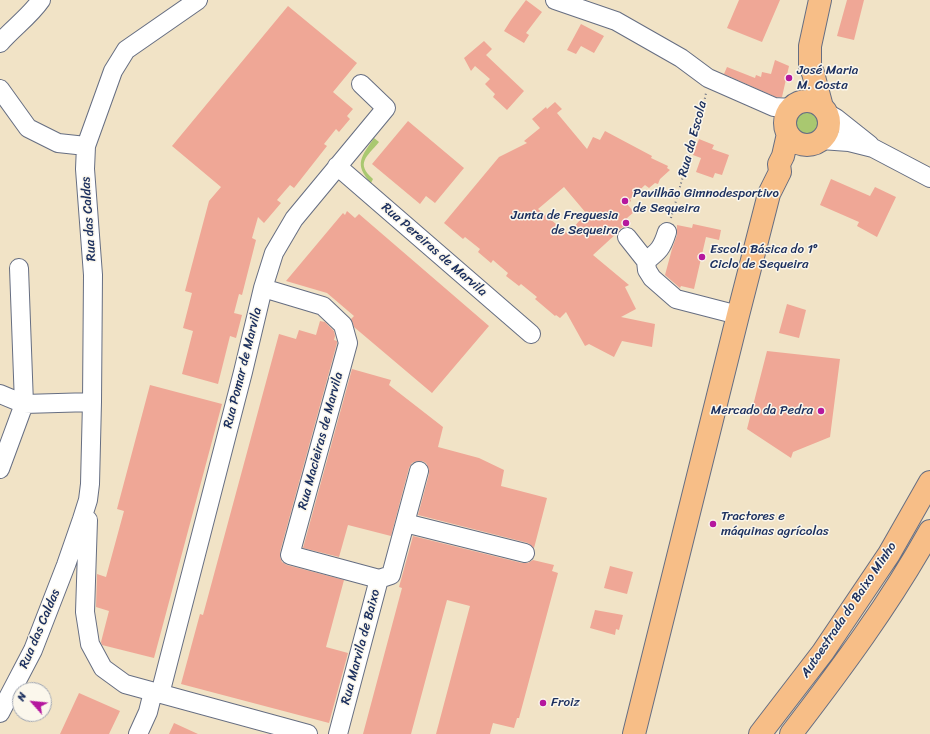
<!DOCTYPE html>
<meta charset="utf-8">
<style>
body{margin:0}
#map{position:relative;width:930px;height:734px;overflow:hidden;background:#f1e3c6;font-family:Sriracha,sans-serif}
canvas{display:block}
.north{position:absolute;left:12px;top:682px;width:40px;height:40px;box-sizing:border-box;background:#fbf7ec;border:1px solid #a1a7b3;border-radius:50%;rotate:297deg;font-size:11px;font-weight:700;line-height:16px;text-align:center;color:#1b2f5e}
.north::after{content:'';display:block;margin:auto;width:14px;height:18px;background:#b5179e;clip-path:polygon(50% 0,100% 100%,50% 72%,0 100%)}
</style>
<div id="map">
<canvas width="930" height="734"></canvas>
<div class="north">N</div>
</div>
<script>
const ctx = document.querySelector('canvas').getContext('2d');
ctx.lineJoin = 'round';
function paint(path, color) { ctx.fillStyle = color; ctx.fill(path, 'evenodd'); }
function trace(path, color, width, dash) { ctx.strokeStyle = color; ctx.lineWidth = width; ctx.lineCap = dash ? 'butt' : 'round'; ctx.setLineDash(dash || []); ctx.stroke(path); }
function label(font, color, halo, rows, align = 'center') {
  ctx.font = font + ' Sriracha,sans-serif'; ctx.lineWidth = 3; ctx.setLineDash([]); ctx.textBaseline = 'middle'; ctx.strokeStyle = halo; ctx.fillStyle = color; for (const [text, x, y, turn = 0] of rows) {
    ctx.save(); ctx.translate(x, y); ctx.rotate((+turn || 0) * Math.PI / 180); ctx.textAlign = isNaN(turn) ? turn : align; if (halo) ctx.strokeText(text, 0, 0); ctx.fillText(text, 0, 0); ctx.restore();
  }
}
const green = new Path2D(`
 M794 124a14 14 0 1 1 28 0a14 14 0 1 1-28 0Z
 M 374,138 L 379,142 C 367,157 355,163 373,179 L 371,183 C 353,164 362,156 374,138 Z`);
const building = new Path2D(`
 M 526,0 L 542,12 L 526,33 L 529,35 L 524,43 L 504,31 L 511,20 Z
 M 739,0 L 780,0 L 762,42 L 727,28 Z
 M 847,0 L 864,0 L 854,40 L 837,36 Z
 M 288,6 L 357,63 L 333,92 L 353,109 L 347,116 L 350,119 L 339,132 L 336,129 L 324,144 L 327,146 L 294,188 L 290,185 L 277,200 L 281,203 L 264,223 L 258,217 L 252,238 L 256,240 L 242,295 L 239,294 L 234,313 L 242,315 L 236,338 L 230,336 L 218,384 L 182,374 L 193,331 L 183,328 L 192,293 L 185,291 L 209,201 L 221,187 L 172,146 Z
 M 581,24 L 604,36 L 594,53 L 581,46 L 576,54 L 567,50 Z
 M 484,41 L 492,49 L 486,55 L 524,91 L 507,110 L 493,97 L 495,94 L 485,84 L 490,79 L 475,66 L 471,71 L 464,58 Z
 M 775,60 L 789,66 L 782,97 L 776,97 L 724,74 L 727,67 L 755,78 L 756,75 L 761,77 L 762,72 L 771,74 Z
 M 555,102 L 562,109 L 557,113 L 587,149 L 593,137 L 600,140 L 605,131 L 652,156 L 651,158 L 668,166 L 667,168 L 670,170 L 660,179 L 658,184 L 655,183 L 649,188 L 645,185 L 630,199 L 631,201 L 627,204 L 634,212 L 627,218 L 631,222 L 620,229 L 617,233 L 593,255 L 629,285 L 625,287 L 636,309 L 621,317 L 655,324 L 652,347 L 622,341 L 614,357 L 589,344 L 585,346 L 566,312 L 560,318 L 556,315 L 555,316 L 535,299 L 537,297 L 521,284 L 519,286 L 506,276 L 508,273 L 501,267 L 493,260 L 491,263 L 478,252 L 480,249 L 465,237 L 463,239 L 444,223 L 499,157 L 527,143 L 524,141 L 540,128 L 532,119 L 546,107 L 547,109 ZM 564,187 L 586,213 L 568,234 L 538,209 Z
 M 408,121 L 464,168 L 435,203 L 426,196 L 420,204 L 372,164 Z
 M 699,139 L 714,145 L 712,149 L 729,155 L 722,175 L 715,173 L 713,178 L 696,172 L 701,158 L 693,155 Z
 M 831,179 L 870,196 L 875,187 L 896,197 L 877,237 L 857,226 L 859,222 L 820,205 Z
 M 347,211 L 355,218 L 359,214 L 489,326 L 432,393 L 354,327 L 351,319 L 354,316 L 327,293 L 286,281 L 343,213 L 345,215 Z
 M 693,224 L 721,230 L 719,240 L 706,237 L 694,289 L 681,286 L 680,288 L 665,275 L 672,249 L 677,235 L 677,225 L 692,228 Z
 M 787,304 L 806,310 L 799,338 L 779,333 Z
 M 320,321 L 325,322 L 334,331 L 335,336 L 334,340 L 337,341 L 337,343 L 280,552 L 280,557 L 282,562 L 287,565 L 344,580 L 326,647 L 348,653 L 329,723 L 181,684 L 200,614 L 203,615 L 279,334 L 296,339 L 299,330 L 316,335 Z
 M 767,351 L 840,359 L 830,437 L 793,452 L 791,458 L 747,429 Z
 M 352,369 L 391,380 L 389,385 L 443,427 L 438,447 L 479,458 L 504,470 L 501,486 L 547,498 L 534,548 L 528,543 L 418,515 L 429,474 L 429,469 L 426,463 L 422,461 L 417,461 L 412,463 L 409,468 L 391,536 L 348,525 L 339,557 L 303,548 Z
 M 150,385 L 222,404 L 154,658 L 102,645 L 101,642 L 109,611 L 96,607 L 97,574 L 106,577 L 124,511 L 117,509 Z
 M 413,536 L 522,563 L 528,563 L 533,560 L 554,565 L 552,571 L 558,573 L 519,718 L 517,718 L 514,728 L 493,723 L 490,734 L 436,734 L 470,606 L 447,600 L 411,734 L 363,734 L 402,588 L 399,587 Z
 M 610,566 L 633,572 L 627,594 L 604,588 Z
 M 595,610 L 623,615 L 619,630 L 616,629 L 615,635 L 590,628 Z
 M 79,693 L 120,711 L 109,734 L 60,734 Z
 M 174,723 L 198,734 L 169,734 Z`);
const path = new Path2D(`
 M 671,218 L 703,107 L 706,93`);
const minor = new Path2D(`
 M 555,0 L 616,21 L 681,58 L 708,78 L 774,107 L 792,108
 M 0,43 C 13,28 30,16 41,0
 M 0,89 L 28,128 L 58,143 L 86,146
 M 827,113 L 836,118 L 870,145
 M 821,140 L 849,142 L 873,148 L 930,178
 M 337,166 L 531,334
 M 667,232 C 662,248 659,251 646,261 L 647,270 L 652,278 L 676,299 L 738,315
 M 627,237 L 646,261
 M 263,288 L 323,306 L 343,325 L 348,343 L 290,555 L 379,579
 M 0,394 L 24,404 L 92,402
 M 0,469 L 24,404 L 19,268
 M 88,520 L 85,612 L 90,644 L 103,668 L 125,684 L 308,734
 M 405,523 L 419,471
 M 160,694 L 243,372 L 263,288 L 274,253 L 294,219 L 386,108 L 361,84
 M 0,713 L 33,650 L 66,565 L 82,519 L 88,500 L 90,484 L 92,402 L 93,275 L 85,169 L 86,146 L 113,71 L 126,50 L 198,0
 M 138,734 L 148,712 L 153,692
 M 338,734 L 379,579 L 391,575 L 405,523 L 525,553`);
const major = new Path2D(`
 M 820,0 L 810,46 L 810,66 L 813,73 L 822,107
 M785 123a22 22 0 1 1 44 0a22 22 0 1 1-44 0Z
 M 634,734 L 738,315 L 769,194 L 780,172 L 779,164 L 783,156 L 788,134`);
const highway = new Path2D(`
 M 760,734 L 823,652 L 889,554 L 930,482
 M 791,734 C 841,669 890,603 930,531`);
const markers = [
 [789,78,4,"#b5179e"],
 [625,201,4,"#b5179e"],
 [626,223,4,"#b5179e"],
 [702,257,4,"#b5179e"],
 [821,411,4,"#b5179e"],
 [713,524,4,"#b5179e"],
 [543,703,4,"#b5179e"]
];
const poiNames = [
 ["José Maria",797,71],
 ["M. Costa",797,86],
 ["Pavilhão Gimnodesportivo",633,194],
 ["de Sequeira",633,209],
 ["Junta de Freguesia",618,216,"right"],
 ["de Sequeira",618,231,"right"],
 ["Escola Básica do 1º",710,250],
 ["Ciclo de Sequeira",710,265],
 ["Mercado da Pedra",813,411,"right"],
 ["Tractores e",721,517],
 ["máquinas agrícolas",721,532],
 ["Froiz",551,703]
];
const streetNames = [
 ["Rua da Escola",693,139,-75],
 ["Rua das Caldas",89,219,-94],
 ["Rua Pereiras de Marvila",434,250,41],
 ["Rua Pomar de Marvila",243,368,-76],
 ["Rua Macieiras de Marvila",321,441,-75],
 ["Autoestrada do Baixo Minho",849,610,-56],
 ["Rua das Caldas",40,629,-67],
 ["Rua Marvila de Baixo",361,647,-75]
];
paint(green, '#a9c870');
paint(building, '#efa796');
trace(minor, '#666e82', 20);
trace(major, '#666e82', 24);
trace(highway, '#666e82', 24);
trace(path, '#666e82', 2, [1, 3]);
trace(minor, '#fff', 18);
trace(major, '#f7be87', 22);
trace(highway, '#f7be87', 22);
for (const [x, y, r, color] of markers) { const dot = new Path2D(); dot.arc(x, y, r, 0, 2 * Math.PI); ctx.fillStyle = color; ctx.fill(dot); trace(dot, '#fbf7ec', 1.5); }
label('13px', '#1b2f5e', '#fbf7ec', poiNames, 'left');
label('13px', '#1b2f5e', '#fbf7ec', streetNames);
</script>
